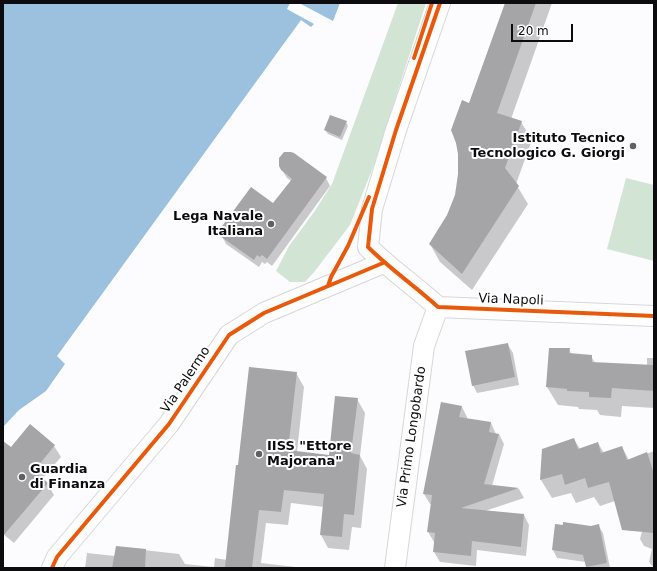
<!DOCTYPE html>
<style>
body{margin:0}
#map{position:relative;width:657px;height:571px;overflow:hidden;background:#fcfcfe;font-family:"DejaVu Sans",sans-serif}
canvas{display:block}
.frame{position:absolute;inset:0;border:4px solid #0c0b0d;pointer-events:none}
.scale{position:absolute;left:511px;top:24px;width:62px;height:18px;box-sizing:border-box;border:2px solid #0c0b0d;border-top:0;padding-left:5px;font-size:12px;line-height:14px;white-space:nowrap;color:#0c0b0d;-webkit-text-stroke:3px #fff;paint-order:stroke}
</style>
<div id="map">
<canvas width="657" height="571"></canvas>
<div class="frame"></div>
<div class="scale">20 m</div>
</div>
<script>
const ctx = document.querySelector('canvas').getContext('2d');
ctx.lineJoin = 'round';
function paint(path, color) { ctx.fillStyle = color; ctx.fill(path, 'evenodd'); }
function trace(path, color, width, dash) { ctx.strokeStyle = color; ctx.lineWidth = width; ctx.lineCap = dash ? 'butt' : 'round'; ctx.setLineDash(dash || []); ctx.stroke(path); }
function label(font, color, halo, rows, align = 'center') {
  ctx.font = font + ' "DejaVu Sans",sans-serif'; ctx.lineWidth = 4; ctx.setLineDash([]); ctx.textBaseline = 'middle'; ctx.strokeStyle = halo; ctx.fillStyle = color; for (const [text, x, y, turn = 0] of rows) {
    ctx.save(); ctx.translate(x, y); ctx.rotate((+turn || 0) * Math.PI / 180); ctx.textAlign = isNaN(turn) ? turn : align; if (halo) ctx.strokeText(text, 0, 0); ctx.fillText(text, 0, 0); ctx.restore();
  }
}
const green = new Path2D(`
 M 398,3 L 426,3 L 374,165 L 350,225 L 315,271 L 305,282 L 290,282 L 276,271 L 289,246 L 314,212 L 332,184 Z
 M 626,178 L 654,185 L 654,261 L 607,249 Z`);
const water = new Path2D(`
 M 3,3 L 290,3 L 287,9 L 314,24 L 311,27 L 301,20 L 57,356 L 65,364 L 46,391 L 19,410 L 3,427 Z
 M 299,3 L 340,3 L 333,21 Z`);
const shadow = new Path2D(`
 M 506,3 L 552,3 L 511,119 L 521,122 L 532,140 L 516,184 L 528,204 L 472,290 L 440,262 L 430,244 L 448,216 L 456,195 L 470,104 Z
 M 346,122 L 348,126 L 342,140 L 328,134 L 325,130 Z
 M 282,170 L 326,178 L 330,186 L 272,266 L 267,262 L 265,264 L 262,262 L 259,267 L 226,244 L 222,236 L 224,233 L 222,229 L 273,204 L 291,181 L 287,178 Z
 M 508,345 L 513,353 L 519,385 L 477,393 L 473,385 Z
 M 569,349 L 572,355 L 591,356 L 595,363 L 647,365 L 647,358 L 654,358 L 654,408 L 622,406 L 621,417 L 600,415 L 597,410 L 579,409 L 578,407 L 558,405 L 547,387 Z
 M 296,373 L 304,387 L 297,452 L 329,456 L 357,399 L 365,413 L 360,456 L 367,469 L 361,528 L 352,527 L 349,550 L 328,548 L 321,535 L 324,507 L 291,503 L 288,525 L 266,523 L 261,563 L 304,568 L 85,568 L 87,553 L 115,556 L 117,547 L 179,554 L 185,564 L 214,567 L 215,558 L 227,560 L 239,466 Z
 M 441,403 L 462,407 L 467,417 L 467,419 L 491,423 L 496,434 L 499,434 L 504,444 L 492,486 L 519,489 L 524,498 L 485,511 L 524,515 L 529,525 L 526,556 L 477,550 L 476,566 L 440,562 L 434,552 L 435,542 L 434,542 L 428,532 L 432,504 L 430,504 L 424,494 Z
 M 30,426 L 54,446 L 61,457 L 42,479 L 47,483 L 54,495 L 14,543 L 3,534 L 3,458 Z
 M 574,439 L 580,449 L 598,443 L 604,453 L 622,447 L 629,460 L 654,451 L 654,568 L 649,562 L 652,549 L 644,546 L 640,539 L 643,528 L 629,531 L 618,513 L 615,501 L 600,506 L 594,497 L 576,503 L 571,493 L 552,498 L 541,480 L 543,450 Z
 M 598,525 L 603,533 L 610,568 L 588,568 L 586,562 L 557,558 L 553,550 L 591,527 Z`);
const building = new Path2D(`
 M 505,3 L 536,3 L 497,113 L 522,121 L 505,168 L 519,186 L 462,274 L 429,244 L 447,215 L 455,195 L 458,174 L 458,154 L 456,143 L 451,130 L 462,100 L 469,103 Z
 M 330,115 L 347,121 L 340,137 L 324,130 Z
 M 284,152 L 291,152 L 294,153 L 327,177 L 267,259 L 262,255 L 260,257 L 257,255 L 254,260 L 220,236 L 224,231 L 220,229 L 251,187 L 273,203 L 292,179 L 281,170 L 279,166 L 279,158 Z
 M 508,343 L 515,377 L 472,386 L 465,351 Z
 M 549,348 L 570,348 L 569,353 L 592,355 L 592,362 L 654,365 L 654,391 L 612,388 L 611,398 L 589,397 L 589,392 L 567,391 L 567,389 L 546,387 Z
 M 249,367 L 297,372 L 288,450 L 329,455 L 335,396 L 358,398 L 351,453 L 360,455 L 354,515 L 344,514 L 342,537 L 320,535 L 324,494 L 284,490 L 281,512 L 259,510 L 252,568 L 233,568 L 225,567 L 236,465 L 238,465 Z
 M 441,402 L 462,406 L 459,417 L 491,422 L 489,432 L 499,434 L 484,484 L 519,488 L 461,508 L 524,514 L 521,547 L 472,541 L 471,556 L 433,552 L 435,533 L 427,532 L 432,495 L 423,494 Z
 M 30,424 L 55,445 L 34,471 L 48,483 L 3,536 L 3,441 L 11,447 Z
 M 574,438 L 578,449 L 598,442 L 601,453 L 622,446 L 627,460 L 647,452 L 654,474 L 654,533 L 622,530 L 609,482 L 588,488 L 585,478 L 565,485 L 562,474 L 540,480 L 542,449 Z
 M 563,522 L 591,526 L 599,524 L 607,563 L 586,567 L 583,555 L 552,550 L 555,524 L 563,525 Z
 M 116,546 L 146,549 L 145,568 L 112,568 Z`);
const minor = new Path2D(`
 M 440,3 L 396,130 L 372,209 L 368,247 C 390,269 415,286 438,307 L 654,316
 M 52,568 L 57,557 L 169,424 L 229,335 L 264,313 L 383,263
 M 395,568 L 424,346 L 438,307`);
const cycleway = new Path2D(`
 M 440,3 L 396,130 L 372,209 L 368,247 C 390,269 415,286 438,307 L 654,316
 M 414,58 L 432,3
 M 328,286 L 331,277 L 348,246 L 369,197
 M 52,568 L 57,557 L 169,424 L 229,335 L 264,313 L 383,263`);
const markers = [
 [633,146,4,"#605f61"],
 [271,224,4,"#605f61"],
 [259,454,4,"#605f61"],
 [22,477,4,"#605f61"]
];
const poiNames = [
 ["Istituto Tecnico",625,139],
 ["Tecnologico G. Giorgi",625,154],
 ["Lega Navale",263,217],
 ["Italiana",263,232],
 ["IISS \"Ettore",267,447,"left"],
 ["Majorana\"",267,462,"left"],
 ["Guardia",30,470,"left"],
 ["di Finanza",30,485,"left"]
];
const streetNames = [
 ["Via Napoli",511,300,2],
 ["Via Palermo",186,380,-56],
 ["Via Primo Longobardo",412,437,-82]
];
paint(green, '#d2e5d5');
paint(water, '#9bc1df');
paint(shadow, '#0003');
paint(building, '#a5a5a7');
trace(minor, '#d7d7d8', 22);
trace(minor, '#fff', 20);
trace(cycleway, '#e8590c', 4);
for (const [x, y, r, color] of markers) { const dot = new Path2D(); dot.arc(x, y, r, 0, 2 * Math.PI); ctx.fillStyle = color; ctx.fill(dot); trace(dot, '#fff', 1.5); }
label('bold 13px', '#0c0b0d', '#fff', poiNames, 'right');
label('13px', '#0c0b0d', '#fff', streetNames);
</script>
